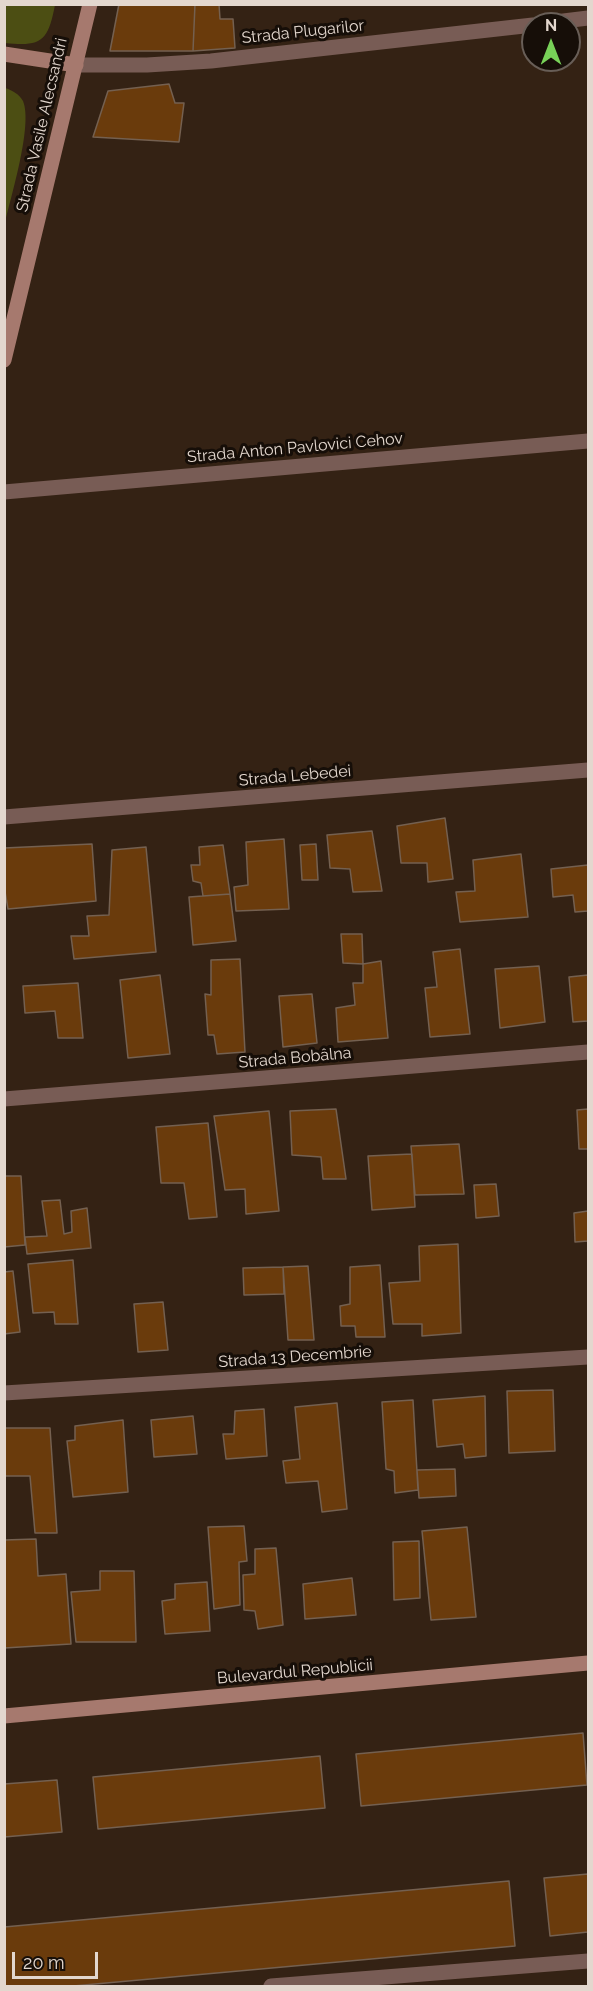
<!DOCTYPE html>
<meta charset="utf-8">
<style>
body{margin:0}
#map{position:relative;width:593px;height:1991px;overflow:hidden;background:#342214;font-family:Raleway,sans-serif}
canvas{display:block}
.frame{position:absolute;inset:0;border:6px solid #e3d7ce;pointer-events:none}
.north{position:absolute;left:521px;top:12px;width:60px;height:60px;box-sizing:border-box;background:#160e08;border:2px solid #685e57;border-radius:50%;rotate:0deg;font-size:16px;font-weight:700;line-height:24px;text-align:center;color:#e3d7ce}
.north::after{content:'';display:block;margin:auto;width:21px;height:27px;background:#78d158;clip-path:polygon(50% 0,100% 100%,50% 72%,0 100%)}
.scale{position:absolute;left:12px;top:1952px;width:86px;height:27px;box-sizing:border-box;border:3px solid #e3d7ce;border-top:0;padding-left:8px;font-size:18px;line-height:21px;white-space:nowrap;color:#e3d7ce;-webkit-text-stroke:4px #160e08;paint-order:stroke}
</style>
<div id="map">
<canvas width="593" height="1991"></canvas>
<div class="frame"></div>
<div class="north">N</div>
<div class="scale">20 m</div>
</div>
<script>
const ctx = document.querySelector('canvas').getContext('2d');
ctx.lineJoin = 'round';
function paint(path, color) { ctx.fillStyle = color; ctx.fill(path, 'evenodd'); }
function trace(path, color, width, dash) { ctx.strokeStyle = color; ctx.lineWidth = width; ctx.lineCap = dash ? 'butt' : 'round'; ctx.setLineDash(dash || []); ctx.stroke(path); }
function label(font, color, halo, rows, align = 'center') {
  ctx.font = font + ' Raleway,sans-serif'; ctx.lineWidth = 6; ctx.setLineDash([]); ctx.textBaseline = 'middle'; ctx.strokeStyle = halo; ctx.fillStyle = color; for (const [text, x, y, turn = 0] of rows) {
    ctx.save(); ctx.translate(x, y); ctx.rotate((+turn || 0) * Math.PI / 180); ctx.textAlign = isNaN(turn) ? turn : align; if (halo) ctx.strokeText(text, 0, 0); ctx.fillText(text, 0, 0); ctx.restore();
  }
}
const green = new Path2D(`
 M 4,5 L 55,5 C 48,41 42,47 5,43 Z
 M 5,88 C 12,90 19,94 23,101 C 33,125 11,196 5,223 Z`);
const building = new Path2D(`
 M 119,4 L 195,4 L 193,51 L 110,51 Z
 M 195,4 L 219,4 L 220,19 L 233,19 L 235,48 L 193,51 Z
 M 169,84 L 175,103 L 184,103 L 179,142 L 93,137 L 108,91 Z
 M 445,818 L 453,879 L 428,882 L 427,863 L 401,863 L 397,826 Z
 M 372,831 L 382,891 L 353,892 L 350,869 L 330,868 L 327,835 Z
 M 284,839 L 289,909 L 236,911 L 234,887 L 248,885 L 246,842 Z
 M 92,844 L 96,901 L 8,909 L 4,886 L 4,848 Z
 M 316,844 L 318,880 L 302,880 L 300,845 Z
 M 223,845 L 230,894 L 203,896 L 201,883 L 193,881 L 191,865 L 200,865 L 199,847 Z
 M 146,847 L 156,952 L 74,959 L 71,936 L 89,936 L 87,916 L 109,915 L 112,850 Z
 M 521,854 L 528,917 L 460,922 L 456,892 L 475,891 L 473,860 Z
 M 588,865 L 588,911 L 575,912 L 573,895 L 553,897 L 551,869 Z
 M 230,894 L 236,941 L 193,945 L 189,897 Z
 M 341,934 L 362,934 L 363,964 L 343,963 Z
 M 460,949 L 470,1034 L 430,1037 L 425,988 L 437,987 L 433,952 Z
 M 240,959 L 245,1052 L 217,1054 L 214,1035 L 208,1035 L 205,994 L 211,995 L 211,960 Z
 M 381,961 L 388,1038 L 338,1042 L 336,1008 L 355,1005 L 353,983 L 363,983 L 363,964 Z
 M 539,966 L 545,1022 L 500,1028 L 495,969 Z
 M 160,975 L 170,1054 L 128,1058 L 120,980 Z
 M 588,975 L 588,1021 L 573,1022 L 569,977 Z
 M 78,983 L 83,1038 L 58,1038 L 55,1011 L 25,1013 L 23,986 Z
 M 312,994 L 317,1043 L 283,1047 L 279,996 Z
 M 336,1109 L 346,1179 L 323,1179 L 321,1157 L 292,1155 L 290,1111 Z
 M 588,1109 L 588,1149 L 579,1149 L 577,1110 Z
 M 269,1111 L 279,1211 L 246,1214 L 245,1189 L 225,1190 L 214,1116 Z
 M 208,1123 L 217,1217 L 189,1219 L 184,1183 L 161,1183 L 156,1127 Z
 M 459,1144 L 464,1194 L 415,1195 L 411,1146 Z
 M 412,1154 L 415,1207 L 372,1210 L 368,1156 Z
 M 4,1176 L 21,1176 L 25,1245 L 4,1247 Z
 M 496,1184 L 499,1216 L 476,1218 L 474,1185 Z
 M 60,1200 L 64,1234 L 72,1232 L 71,1211 L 87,1208 L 91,1248 L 27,1254 L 25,1237 L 47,1236 L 42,1201 Z
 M 588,1211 L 588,1241 L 575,1242 L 574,1213 Z
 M 458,1244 L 461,1333 L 422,1336 L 422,1324 L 393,1324 L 389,1283 L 420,1281 L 419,1246 Z
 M 73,1260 L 78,1324 L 55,1324 L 54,1312 L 33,1313 L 28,1264 Z
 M 380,1265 L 385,1337 L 356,1337 L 355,1326 L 341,1326 L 340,1306 L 350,1304 L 350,1267 Z
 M 308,1266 L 314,1340 L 288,1340 L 283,1267 Z
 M 283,1267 L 284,1294 L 244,1295 L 243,1268 Z
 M 13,1271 L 20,1332 L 4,1334 L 4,1272 Z
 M 163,1302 L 168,1350 L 138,1352 L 134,1304 Z
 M 553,1390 L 555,1451 L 509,1453 L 507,1391 Z
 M 485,1396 L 486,1456 L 465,1458 L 463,1444 L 437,1447 L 433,1400 Z
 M 413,1400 L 418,1490 L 395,1493 L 394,1471 L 386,1469 L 382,1402 Z
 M 337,1403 L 347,1509 L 322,1512 L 318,1481 L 286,1483 L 283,1461 L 300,1459 L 295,1407 Z
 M 264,1409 L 267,1456 L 226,1459 L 223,1434 L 234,1434 L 235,1411 Z
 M 193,1416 L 197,1454 L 154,1457 L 151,1420 Z
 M 123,1420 L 128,1492 L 73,1497 L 67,1441 L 75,1440 L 75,1426 Z
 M 4,1428 L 50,1428 L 57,1533 L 35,1533 L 30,1476 L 5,1476 Z
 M 455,1469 L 456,1496 L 419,1498 L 417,1470 Z
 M 244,1526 L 247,1561 L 239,1562 L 240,1605 L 214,1609 L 208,1527 Z
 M 467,1527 L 476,1617 L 431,1620 L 422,1531 Z
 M 36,1539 L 38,1576 L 66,1574 L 71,1644 L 4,1648 L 4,1540 Z
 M 419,1541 L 420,1598 L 394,1600 L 393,1542 Z
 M 276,1548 L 283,1625 L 258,1629 L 255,1611 L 244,1610 L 243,1575 L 255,1574 L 255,1549 Z
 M 100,1571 L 134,1571 L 136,1642 L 76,1642 L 71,1592 L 100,1590 Z
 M 352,1578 L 356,1615 L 305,1619 L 303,1584 Z
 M 207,1582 L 210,1631 L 165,1634 L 162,1601 L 175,1599 L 175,1584 Z
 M 583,1733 L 587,1785 L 361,1806 L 356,1754 Z
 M 320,1756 L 325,1808 L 98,1829 L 93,1777 Z
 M 57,1780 L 62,1832 L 4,1837 L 4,1784 Z
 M 588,1874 L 588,1932 L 550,1936 L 544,1878 Z
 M 509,1881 L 515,1946 L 73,1986 L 4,1986 L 4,1927 Z`);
const street = new Path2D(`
 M 539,24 L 588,18
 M 76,65 L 147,65 L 211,61 L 533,25
 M 4,492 L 588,441
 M 4,817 L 588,770
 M 4,1099 L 588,1052
 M 4,1393 L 588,1357
 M 271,1986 L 588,1961`);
const secondary = new Path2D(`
 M 4,54 L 76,65
 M 4,360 L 90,4
 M 4,1716 L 588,1663`);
const streetNames = [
 ["Strada Plugarilor",303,32,-6],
 ["Strada Vasile Alecsandri",42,125,-77],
 ["Strada Anton Pavlovici Cehov",295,448,-5],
 ["Strada Lebedei",295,776,-5],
 ["Strada Bobâlna",295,1058,-5],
 ["Strada 13 Decembrie",295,1357,-4],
 ["Bulevardul Republicii",295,1672,-5]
];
paint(green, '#4c4e13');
paint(building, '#6a3b0c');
trace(building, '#746050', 1.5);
trace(street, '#785c55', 15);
trace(secondary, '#a6796e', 15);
label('16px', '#e3d7ce', '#160e08', streetNames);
</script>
